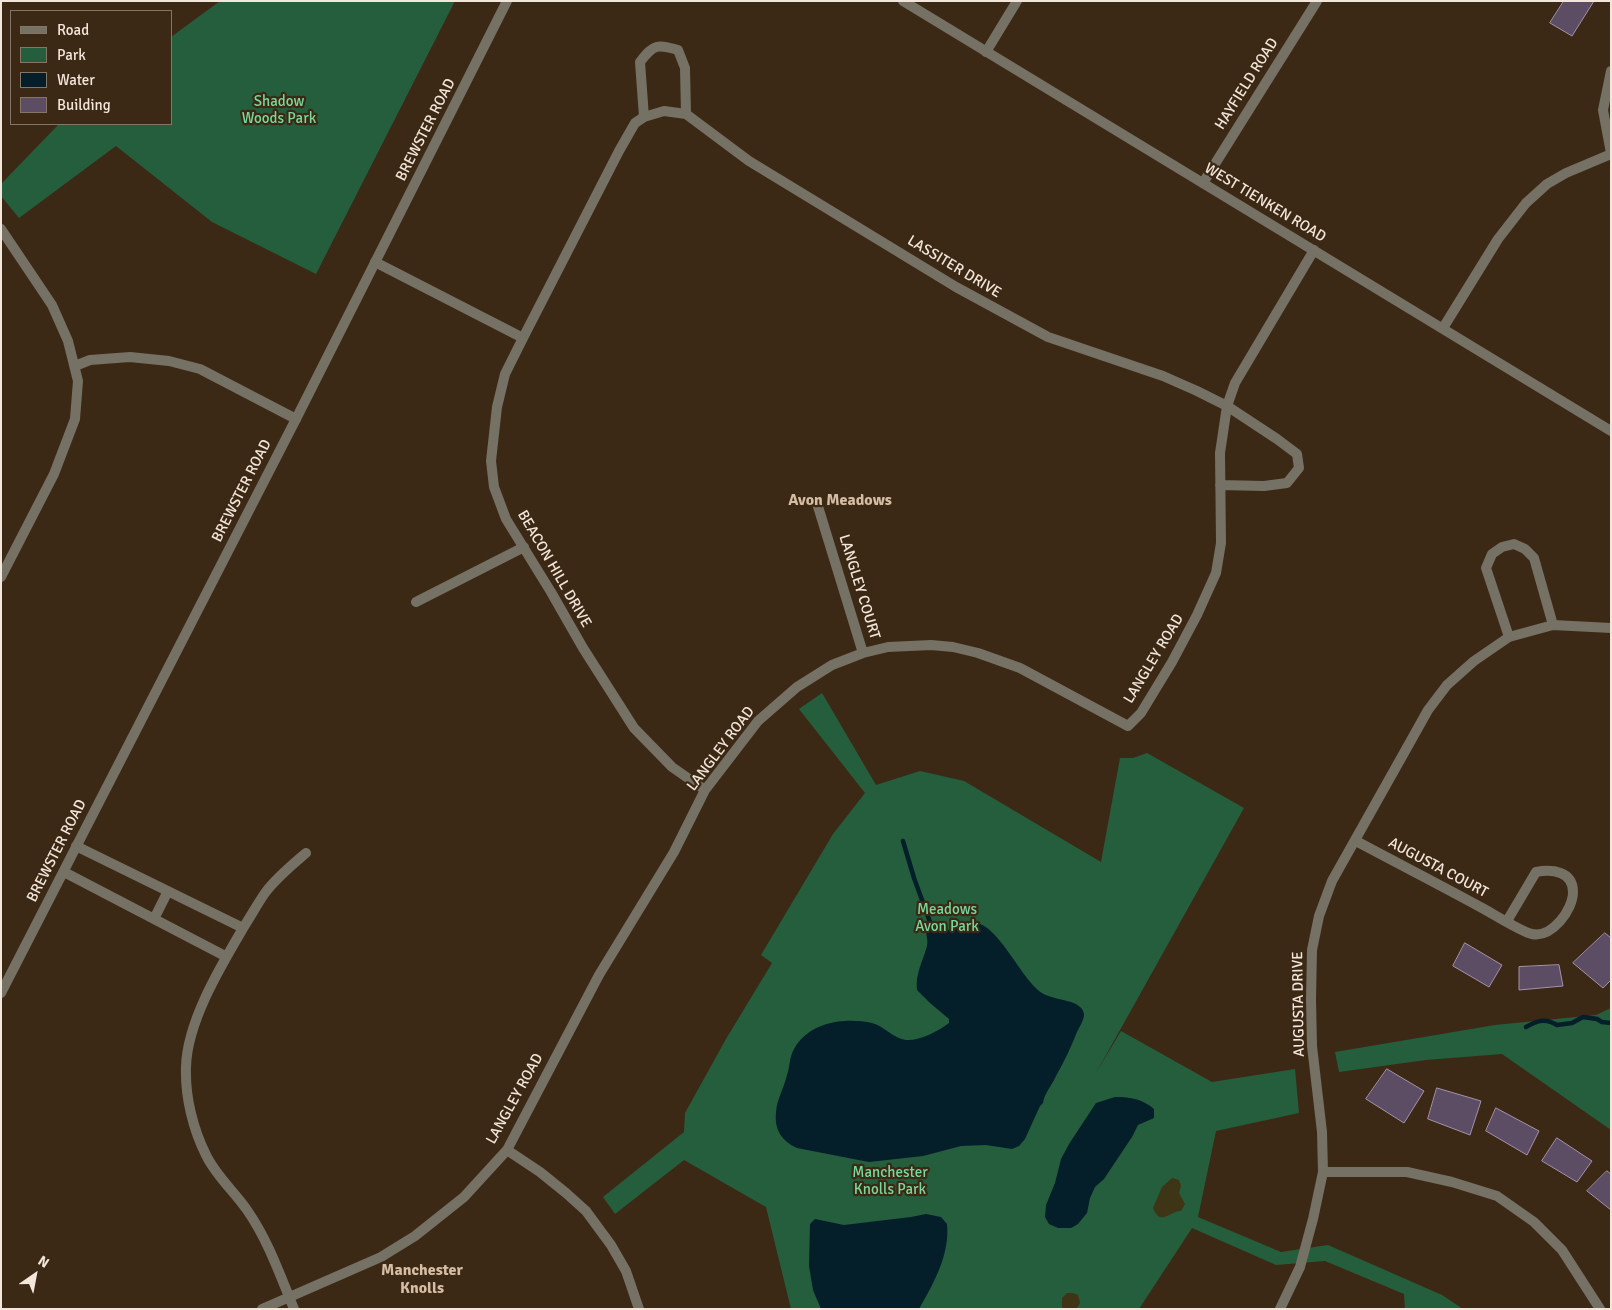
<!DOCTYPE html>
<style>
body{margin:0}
#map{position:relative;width:1612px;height:1310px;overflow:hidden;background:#3c2915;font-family:Signika,sans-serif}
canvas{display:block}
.frame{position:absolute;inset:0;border:2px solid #f3e6da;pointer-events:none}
.legend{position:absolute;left:10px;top:10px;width:162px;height:115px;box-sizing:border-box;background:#3c2915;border:1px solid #857564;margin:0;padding:6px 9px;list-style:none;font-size:15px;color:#f3e6da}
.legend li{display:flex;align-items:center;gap:10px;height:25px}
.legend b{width:25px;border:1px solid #857564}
.north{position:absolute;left:10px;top:1250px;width:50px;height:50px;-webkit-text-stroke:4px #3c2915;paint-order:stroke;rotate:33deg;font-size:14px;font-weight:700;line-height:20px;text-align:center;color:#f3e6da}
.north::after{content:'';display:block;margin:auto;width:18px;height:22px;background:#f3e6da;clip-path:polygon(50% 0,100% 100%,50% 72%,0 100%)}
</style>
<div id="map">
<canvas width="1612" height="1310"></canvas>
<div class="frame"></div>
<ul class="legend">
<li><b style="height:6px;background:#757164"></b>Road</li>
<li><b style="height:14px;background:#255e3c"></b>Park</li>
<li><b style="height:14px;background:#041e2a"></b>Water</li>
<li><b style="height:14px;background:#5c4d65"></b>Building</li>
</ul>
<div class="north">N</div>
</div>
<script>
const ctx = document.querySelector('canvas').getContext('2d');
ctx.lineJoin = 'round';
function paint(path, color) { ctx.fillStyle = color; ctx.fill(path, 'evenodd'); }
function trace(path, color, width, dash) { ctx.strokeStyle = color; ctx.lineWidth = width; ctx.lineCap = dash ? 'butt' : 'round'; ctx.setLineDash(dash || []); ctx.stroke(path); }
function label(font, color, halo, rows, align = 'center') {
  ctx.font = font + ' Signika,sans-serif'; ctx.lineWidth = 4.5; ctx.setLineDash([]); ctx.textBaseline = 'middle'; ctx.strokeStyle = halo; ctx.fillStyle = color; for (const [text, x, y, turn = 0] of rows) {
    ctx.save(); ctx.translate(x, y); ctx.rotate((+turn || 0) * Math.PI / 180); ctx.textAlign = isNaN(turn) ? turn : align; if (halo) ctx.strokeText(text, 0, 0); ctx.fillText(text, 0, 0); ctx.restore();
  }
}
const green = new Path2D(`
 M 220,1 L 455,1 L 316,274 L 212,222 L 116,146 L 19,218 L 1,196 L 1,184 L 59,124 L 171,124 L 171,37 Z
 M 822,693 L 876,785 L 920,771 L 964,781 L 1101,862 L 1120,758 L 1133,758 L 1147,753 L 1244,808 L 1096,1073 L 1121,1031 L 1212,1082 L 1295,1069 L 1299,1113 L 1216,1131 L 1198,1217 L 1281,1252 L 1328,1245 L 1442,1295 L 1463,1309 L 1405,1309 L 1404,1294 L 1325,1261 L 1276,1265 L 1192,1228 L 1139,1309 L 791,1309 L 766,1207 L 684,1160 L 615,1214 L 603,1197 L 684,1132 L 685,1113 L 726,1039 L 772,963 L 761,955 L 833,834 L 865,793 L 799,709 Z
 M 1611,1008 L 1611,1130 L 1502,1054 L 1426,1060 L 1339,1072 L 1335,1052 L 1495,1025 L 1596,1015 Z`);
const sand = new Path2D(`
 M 1172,1178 L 1179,1180 L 1181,1186 L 1179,1193 L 1185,1204 L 1181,1211 C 1169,1211 1161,1227 1153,1208 L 1162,1187 Z
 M 1067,1293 L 1073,1293 L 1078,1295 L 1080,1303 L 1076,1309 L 1063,1309 L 1062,1306 L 1062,1298 Z`);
const water = new Path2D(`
 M 928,922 L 935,923 L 944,932 C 951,929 960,923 968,922 C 997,918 1019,978 1042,993 C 1054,1001 1082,999 1084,1014 C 1084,1020 1080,1026 1077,1032 C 1071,1047 1064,1062 1056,1076 C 1052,1085 1044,1094 1043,1103 L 1040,1106 L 1025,1139 L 1019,1146 L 1012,1149 L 986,1145 L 961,1146 L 923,1156 L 869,1162 L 797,1148 C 781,1141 774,1129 776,1112 C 777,1099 784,1088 787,1075 C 790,1067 789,1058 794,1049 C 809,1022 844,1017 872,1023 C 884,1026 894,1039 906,1040 C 920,1041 938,1031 949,1023 L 949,1019 L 930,1003 L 917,990 C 915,974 923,961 927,946 C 929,938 923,930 928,922 Z
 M 1115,1097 C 1131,1097 1142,1099 1154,1109 L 1154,1118 L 1138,1125 L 1132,1137 L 1104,1179 L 1095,1187 L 1090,1198 L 1087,1213 L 1078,1224 L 1071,1228 L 1058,1228 L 1049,1224 L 1045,1217 L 1046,1205 L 1055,1183 L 1061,1159 L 1069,1144 L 1096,1103 Z
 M 926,1214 L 941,1217 L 947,1224 C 950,1254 934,1283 919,1309 L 821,1309 L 813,1290 L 809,1266 L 810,1224 L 815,1219 L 844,1225 L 911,1217 Z`);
const stream = new Path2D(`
 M 903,841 L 914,878 L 930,922
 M 1526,1027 C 1538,1020 1546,1018 1557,1025 L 1572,1023 L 1583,1017 L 1597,1019 L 1602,1022 L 1611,1023`);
const building = new Path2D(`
 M 1564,1 L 1594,1 L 1572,36 L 1550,23 Z
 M 1605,933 L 1611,938 L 1611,980 L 1603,988 L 1573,963 Z
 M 1465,943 L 1502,965 L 1489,987 L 1453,966 Z
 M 1559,965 L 1563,986 L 1519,990 L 1519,967 Z
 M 1387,1069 L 1424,1091 L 1404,1123 L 1366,1099 Z
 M 1437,1088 L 1481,1101 L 1470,1135 L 1428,1119 Z
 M 1496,1108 L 1539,1131 L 1527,1155 L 1486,1131 Z
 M 1557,1138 L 1592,1161 L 1577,1182 L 1542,1161 Z
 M 1607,1171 L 1611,1174 L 1611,1210 L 1587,1191 Z`);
const minor = new Path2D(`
 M 986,52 L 1017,1
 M 1611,71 L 1603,110 L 1611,153
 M 644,117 L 640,62 C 654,44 657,44 678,50 L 685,68 L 686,114
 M 1203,183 L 1317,1
 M 1,229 L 52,305 L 68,341 L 78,381 L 75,419 L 54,474 L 1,577
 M 375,262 L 523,338 L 505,374 L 497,407 L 491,461 L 494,487 L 506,519 L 551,592 L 583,648 L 634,728 L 672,767 L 705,790
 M 1443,328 L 1498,239 L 1526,203 L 1547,184 L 1566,173 L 1611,154
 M 523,338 L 619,151 L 635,123 L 644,117 L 664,111 L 686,114 L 749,161 L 956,287 L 1048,337 L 1163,376 L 1197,391 L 1227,406 L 1277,439 L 1297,454 L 1299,468 L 1287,483 L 1264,486 L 1220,485
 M 75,366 L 90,360 L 130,357 L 169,361 L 200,369 L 296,419
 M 816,500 L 863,653
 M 416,602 L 524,547
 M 1509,637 L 1486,568 L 1492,554 L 1502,547 L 1514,544 L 1525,549 L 1534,558 L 1553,625
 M 1356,841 C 1399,864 1442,886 1484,909 C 1495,915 1522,932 1532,934 C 1552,938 1573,910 1573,892 C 1573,871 1552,869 1536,872 L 1507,921
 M 76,846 L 243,928
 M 64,872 L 225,956
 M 154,919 L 168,891
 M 507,1150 L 540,1172 L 566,1193 L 586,1211 L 611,1245 L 626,1271 L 639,1309
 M 1323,1172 L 1407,1172 L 1452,1182 L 1497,1196 L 1534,1222 L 1562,1250 L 1600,1309
 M 262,1309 L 381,1257 L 415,1236 L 464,1197 L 507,1150 L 599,975 L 674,852 L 705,790 L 758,721 L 797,687 L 832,665 L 863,653 L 888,647 L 931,645 L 953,647 L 978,653 L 1020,668 L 1128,726 L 1141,713 L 1172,662 L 1197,615 L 1216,573 L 1221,543 L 1220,453 L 1227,406 L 1235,383 L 1314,250
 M 294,1309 C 280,1275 268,1240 247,1210 C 234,1191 216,1176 206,1155 C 193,1129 185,1097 186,1067 C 187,1021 222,964 245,925 C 252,914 258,903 265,893 C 276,878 292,865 306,853
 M 1280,1309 L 1300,1267 L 1313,1219 L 1323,1172 L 1322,1132 L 1312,1046 L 1311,999 L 1312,950 L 1319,916 L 1332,881 L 1409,744 L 1428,710 L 1447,685 L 1474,661 L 1509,637 L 1553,625 L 1611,628`);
const tertiary = new Path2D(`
 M 903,1 L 1611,431
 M 1,993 L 296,419 L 507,1`);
const streetNames = [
 ["HAYFIELD ROAD",1247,84,-58],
 ["BREWSTER ROAD",426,130,-63],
 ["WEST TIENKEN ROAD",1265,203,31],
 ["LASSITER DRIVE",954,267,31],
 ["BREWSTER ROAD",242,491,-63],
 ["BEACON HILL DRIVE",554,569,60],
 ["LANGLEY COURT",859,587,73],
 ["LANGLEY ROAD",1154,659,-59],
 ["LANGLEY ROAD",721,749,-53],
 ["BREWSTER ROAD",57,851,-63],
 ["AUGUSTA COURT",1438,868,28],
 ["AUGUSTA DRIVE",1299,1004,-91],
 ["LANGLEY ROAD",515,1099,-61]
];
const parkNames = [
 ["Shadow",279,102],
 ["Woods Park",279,119],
 ["Meadows",947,910],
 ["Avon Park",947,927],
 ["Manchester",890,1173],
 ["Knolls Park",890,1190]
];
const neighbourhoodNames = [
 ["Avon Meadows",840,501],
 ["Manchester",422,1271],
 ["Knolls",422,1289]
];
paint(green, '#255e3c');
paint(sand, '#3d3515');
paint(water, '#041e2a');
trace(stream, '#041e2a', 4.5);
paint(building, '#5c4d65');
trace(building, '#a392ad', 1);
trace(minor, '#757164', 10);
trace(tertiary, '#757164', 10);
label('15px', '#f3e6da', '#3c2915', streetNames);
label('15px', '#77da9c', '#3c2915', parkNames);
label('bold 16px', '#d5bca4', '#3c2915', neighbourhoodNames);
</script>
